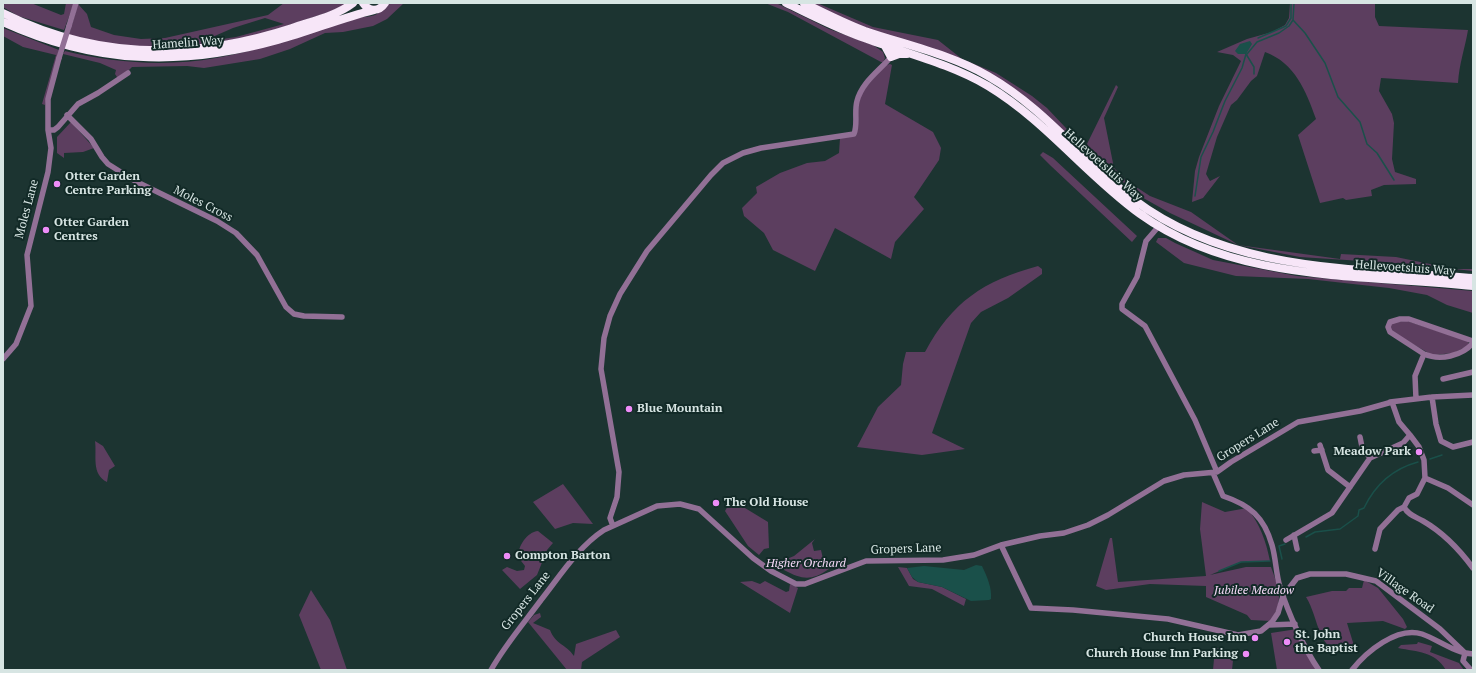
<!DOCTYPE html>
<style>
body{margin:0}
#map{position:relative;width:1476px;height:673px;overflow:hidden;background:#1c3431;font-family:"PT Serif",serif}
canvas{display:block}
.frame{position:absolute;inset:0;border:4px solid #d7e5e3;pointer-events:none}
</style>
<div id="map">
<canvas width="1476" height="673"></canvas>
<div class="frame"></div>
</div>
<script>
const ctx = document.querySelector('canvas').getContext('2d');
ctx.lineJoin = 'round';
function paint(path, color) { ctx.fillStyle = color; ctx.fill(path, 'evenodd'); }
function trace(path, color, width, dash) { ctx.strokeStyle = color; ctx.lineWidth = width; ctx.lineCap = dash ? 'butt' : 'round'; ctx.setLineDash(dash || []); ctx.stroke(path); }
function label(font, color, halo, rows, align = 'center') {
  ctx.font = font + ' "PT Serif",serif'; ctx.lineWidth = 4; ctx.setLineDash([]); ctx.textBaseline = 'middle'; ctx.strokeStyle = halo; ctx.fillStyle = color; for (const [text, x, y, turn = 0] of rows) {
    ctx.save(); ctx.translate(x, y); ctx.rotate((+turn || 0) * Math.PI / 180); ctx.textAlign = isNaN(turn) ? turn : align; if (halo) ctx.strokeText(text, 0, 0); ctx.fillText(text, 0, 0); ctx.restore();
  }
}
const green = new Path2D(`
 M 3,3 L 31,3 L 61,15 L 64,14 L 66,3 L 74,3 L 64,30 L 18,16 L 3,7 Z
 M 284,3 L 349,3 L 329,12 L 262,34 L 179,50 L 104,43 L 69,35 L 78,4 L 87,14 L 91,27 L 114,35 L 141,39 L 165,38 L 268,15 ZM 265,18 L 284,24 L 236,37 L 201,42 L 233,28 Z
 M 387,3 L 404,3 L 387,19 L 373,26 L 343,32 L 325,33 L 290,49 L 260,59 L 204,68 L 187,66 L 132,67 L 119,80 L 115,74 L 116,70 L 100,63 L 63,54 L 65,51 C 113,63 166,67 216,58 C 257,51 296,37 336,24 C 343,22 350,19 356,18 C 372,15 377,19 387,3 Z
 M 765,3 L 776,3 L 829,29 L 873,45 L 883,52 L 885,58 L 883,62 L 881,62 L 788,12 Z
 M 805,3 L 817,3 L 873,27 L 938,40 L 962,59 L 996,73 L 1032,96 L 1047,108 L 1082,145 L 1078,146 L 995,79 L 872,32 Z
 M 1290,3 L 1375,3 L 1375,17 L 1379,26 L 1468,30 C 1465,48 1459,64 1458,83 L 1381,78 L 1379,91 L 1392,114 L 1394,123 L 1392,159 L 1395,172 L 1416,179 L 1416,184 L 1384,185 L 1371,190 L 1372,196 L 1346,200 L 1343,198 L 1320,203 L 1298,135 L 1316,119 C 1306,91 1295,63 1265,52 L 1257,76 L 1251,81 L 1237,100 L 1231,105 L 1217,137 L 1206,174 L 1210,181 L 1220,176 L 1203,198 L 1192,202 L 1195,171 L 1199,157 L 1219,106 L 1241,61 L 1233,55 L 1217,52 L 1247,39 L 1272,32 L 1285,25 L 1289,18 Z
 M 3,28 L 59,50 L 45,105 L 42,104 L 56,55 L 23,47 L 3,36 Z
 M 890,64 L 892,65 L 885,104 L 933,132 L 941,148 L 939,160 L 914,197 L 924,209 L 895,242 L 891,259 L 835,228 L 815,271 L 773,250 L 764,233 L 744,216 L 742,208 L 757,193 L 756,187 L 780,173 L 807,163 L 825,161 L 839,153 L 840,138 L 856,136 C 859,127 857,120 857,111 C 858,92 874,78 886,65 Z
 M 1116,85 L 1118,87 L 1104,118 L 1114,168 L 1127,181 L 1150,196 L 1191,212 L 1238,245 L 1340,259 L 1341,254 L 1396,257 L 1454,269 L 1473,269 L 1473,271 L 1408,264 L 1300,257 L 1238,245 L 1170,213 L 1138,195 L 1094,157 L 1086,146 Z
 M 71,122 L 94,148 L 83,152 L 64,153 L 64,158 L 57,153 L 57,137 Z
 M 1043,152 L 1053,158 L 1137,236 L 1132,242 L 1051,166 L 1040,155 Z
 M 1158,238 L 1166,238 L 1175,243 L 1213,260 L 1297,276 L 1473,291 L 1473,313 L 1447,305 L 1427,295 L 1389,288 L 1308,279 L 1236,276 L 1184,263 L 1156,242 Z
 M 1038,266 L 1042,269 L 1042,274 L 1008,298 L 981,312 L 971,323 L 932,433 L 965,449 L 922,455 L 857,447 L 878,407 L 901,385 L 903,364 L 906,352 L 925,352 C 952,302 983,281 1038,266 Z
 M 1407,321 L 1468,341 L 1469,345 L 1454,353 L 1432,355 L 1392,332 L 1390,325 L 1393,322 Z
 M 95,441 L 103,446 L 115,466 L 109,470 L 107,482 C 91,474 97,456 95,441 Z
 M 563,484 L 593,524 L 573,523 L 555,529 L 533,502 Z
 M 730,502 L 745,508 L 768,522 L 769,548 L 764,549 L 759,555 L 748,546 L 725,511 Z
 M 1202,502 L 1225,512 L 1247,508 C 1260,524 1266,541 1270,561 L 1241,562 L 1210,575 L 1246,567 L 1271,567 C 1279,589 1284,600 1271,621 L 1251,620 L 1247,615 L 1206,597 L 1206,586 L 1150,584 L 1106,590 L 1096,586 L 1110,538 L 1112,538 L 1118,582 L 1206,576 L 1200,529 Z
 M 538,531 L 553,543 L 547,550 L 537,575 L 520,589 L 502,570 L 507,567 L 517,571 L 524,570 L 525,566 L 518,557 C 518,546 527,532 538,531 Z
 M 815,539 L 812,543 L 814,551 L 821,550 L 823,559 L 828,563 L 829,569 C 811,581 803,580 784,570 L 785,565 L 782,564 L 781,568 L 779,568 L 782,561 L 794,556 Z
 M 898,567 L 907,568 L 913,579 L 918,582 L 942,587 L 966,599 L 964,606 L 932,589 L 909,586 Z
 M 1364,580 L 1378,588 L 1403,619 L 1407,627 L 1405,629 L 1383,621 L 1347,623 L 1356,652 C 1316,658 1321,621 1306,597 L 1332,591 L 1346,591 L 1349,588 L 1362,588 Z
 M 752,581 L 760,584 L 765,581 L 786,592 L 789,591 L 790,584 L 798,588 L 790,613 L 740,582 Z
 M 311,590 L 330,620 L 347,670 L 321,670 L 299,615 Z
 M 540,613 L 541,617 L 533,623 L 550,630 C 556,645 566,644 574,656 L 576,644 L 616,630 L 620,637 L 582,662 L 581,670 L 567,670 L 528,622 L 534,615 Z
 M 1297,629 L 1317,670 L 1277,670 L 1271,633 Z
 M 1418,642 L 1432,646 L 1430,652 L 1459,663 L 1464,670 L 1446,670 C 1434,651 1418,652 1398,648 L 1401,645 L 1417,644 Z
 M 1215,648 L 1234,651 L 1232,670 L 1213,670 Z`);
const water = new Path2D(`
 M 1250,41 L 1252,44 L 1246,54 L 1238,54 L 1235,51 L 1240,44 Z
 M 976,565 L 982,566 C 987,577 992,587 991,599 L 989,600 L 971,601 L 942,587 L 918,582 L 912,577 L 907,568 L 924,566 L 964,570 Z`);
const stream = new Path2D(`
 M 1293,20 L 1305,33 L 1325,63 L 1338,97 L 1360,122 L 1367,144 L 1377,153 L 1394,180
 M 1258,38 L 1286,26 L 1291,18 L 1291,3
 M 1246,54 L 1254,67 L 1254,74
 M 1247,54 L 1257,42 L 1279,33 L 1289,26 L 1293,20 L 1294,3
 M 1195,196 L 1201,157 L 1213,132 L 1225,101 L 1242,68 L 1246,54
 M 1430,459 L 1442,455
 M 1306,537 L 1315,532 L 1340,529 L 1358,516 L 1359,510 L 1364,508 C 1375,485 1392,469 1418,462
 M 1282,559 L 1279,546 L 1285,544
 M 1219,571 L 1241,562 L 1270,561`);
const minor = new Path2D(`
 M 69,26 L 76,3
 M 67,115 L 91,139 L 102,157 L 108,164 L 135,181 L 217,221 L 236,233 L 257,255 L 286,307 L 294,314 L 304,316 L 342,317
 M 48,130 L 54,130 L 58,127 L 78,104 L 98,93 L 128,73
 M 1159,226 L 1146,241 L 1137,277 L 1122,304 L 1122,309 L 1145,326 L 1195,420 L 1217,472
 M 1424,354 C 1440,361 1462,356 1473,343
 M 3,359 L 16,344 L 31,306 L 27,255 L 48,172 L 51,148 L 48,130 L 48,99 L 59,58
 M 1443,379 L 1473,372
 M 1432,397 L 1436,424 L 1441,441 L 1453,447 L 1473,442
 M 1416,399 L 1415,376 L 1424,354 L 1390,332 L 1388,327 L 1390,322 L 1400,319 L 1409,319 L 1473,341
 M 1390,402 L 1432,397 L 1473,395
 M 1360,437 L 1362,447 L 1370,458
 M 1320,445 L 1328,470 L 1350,487
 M 1314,451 L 1322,450
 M 1213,473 L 1223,496 C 1250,505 1264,517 1272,545 C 1276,559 1276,574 1280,587 C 1288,612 1304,649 1319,670
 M 1425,478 L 1448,488 L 1473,505
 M 1404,507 C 1408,515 1416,517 1423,521 C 1444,533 1459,549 1473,568
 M 613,526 L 610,518 L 617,497 L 619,472 L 601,369 L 604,338 L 610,316 L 620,294 L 647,251 L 711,175 L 723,163 L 743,153 L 761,148 L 854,134 C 858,124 854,112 857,101 C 862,82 879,71 891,57
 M 1294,535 L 1297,549
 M 1286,540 L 1332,513 L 1370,458 L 1403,443 L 1410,435 L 1399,422 L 1392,402
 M 1001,545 L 1031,608 L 1073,610 L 1168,619 L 1238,635 L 1261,631 L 1272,622 L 1278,613 L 1283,596 L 1297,578 L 1310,574 L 1346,574 L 1376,581 L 1440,629 L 1465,653
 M 1375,549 L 1380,529 L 1398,510 L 1404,507 L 1409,498 L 1417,494 L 1425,478 L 1424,460 L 1419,447 L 1410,435
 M 1269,625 L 1295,624
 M 1465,653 L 1463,661 L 1471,670
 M 491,670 C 505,645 524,623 541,600 C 560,576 578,547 604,530 L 657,506 L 680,504 L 699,509 L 753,558 L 771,571 L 796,584 L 805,584 L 866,561 L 943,560 L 974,555 L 1001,545 L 1040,536 L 1064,533 L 1088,525 L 1108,515 L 1164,481 L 1184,475 L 1217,472 L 1231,462 L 1298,422 L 1360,411 L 1392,402
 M 1352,670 C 1366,652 1397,626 1422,634 C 1439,640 1454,653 1473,654`);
const highway = new Path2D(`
 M 363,3 C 369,12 379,12 385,3
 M 786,3 C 809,14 832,26 856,35 C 900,52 947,62 988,86 C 1046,121 1086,175 1140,214 C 1236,283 1361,274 1473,286
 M 804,3 C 824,13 844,23 865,31 C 906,45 950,54 988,76 C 1047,110 1081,159 1133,199 C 1230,273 1357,268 1473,278
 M 3,13 C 97,60 194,60 292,28 C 312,21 336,16 353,3
 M 3,22 C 95,64 181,67 278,40 C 311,31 341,18 374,10
 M 884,44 L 891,57 L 899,54 L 907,54`);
const minorBridge = new Path2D(`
 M 59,58 L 69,26`);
const markers = [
 [57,184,4,"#ee8cf8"],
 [46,230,4,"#ee8cf8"],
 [629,409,4,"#ee8cf8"],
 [1419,452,4,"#ee8cf8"],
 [716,503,4,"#ee8cf8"],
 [507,556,4,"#ee8cf8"],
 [1255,638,4,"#ee8cf8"],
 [1287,642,4,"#ee8cf8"],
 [1246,654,4,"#ee8cf8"]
];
const streetNames = [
 ["Hamelin Way",188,43,-4],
 ["Hellevoetsluis Way",1103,165,42],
 ["Moles Cross",203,204,27],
 ["Moles Lane",27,209,-75],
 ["Hellevoetsluis Way",1405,268,4],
 ["Gropers Lane",1248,440,-32],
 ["Gropers Lane",906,549,-2],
 ["Village Road",1405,591,35],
 ["Gropers Lane",526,601,-52]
];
const poiNames = [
 ["Otter Garden",65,177],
 ["Centre Parking",65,191],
 ["Otter Garden",54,223],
 ["Centres",54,237],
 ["Blue Mountain",637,409],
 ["Meadow Park",1411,452,"right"],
 ["The Old House",724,503],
 ["Compton Barton",515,556],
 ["St. John",1295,635],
 ["the Baptist",1295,649],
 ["Church House Inn",1247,638,"right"],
 ["Church House Inn Parking",1238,654,"right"]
];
const parkNames = [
 ["Higher Orchard",806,564],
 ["Jubilee Meadow",1254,591]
];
paint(green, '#5c3e5f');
paint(water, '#1a504a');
trace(stream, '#1a504a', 1.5);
trace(minor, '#927096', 5.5);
trace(highway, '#f7e6f8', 8);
trace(minorBridge, '#927096', 5.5);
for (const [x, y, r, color] of markers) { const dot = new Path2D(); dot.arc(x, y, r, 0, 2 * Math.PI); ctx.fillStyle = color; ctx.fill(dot); trace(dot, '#122a27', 1.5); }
label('12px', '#d7e5e3', '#122a27', streetNames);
label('bold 12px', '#d7e5e3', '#122a27', poiNames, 'left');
label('italic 12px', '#f6daf8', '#122a27', parkNames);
</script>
